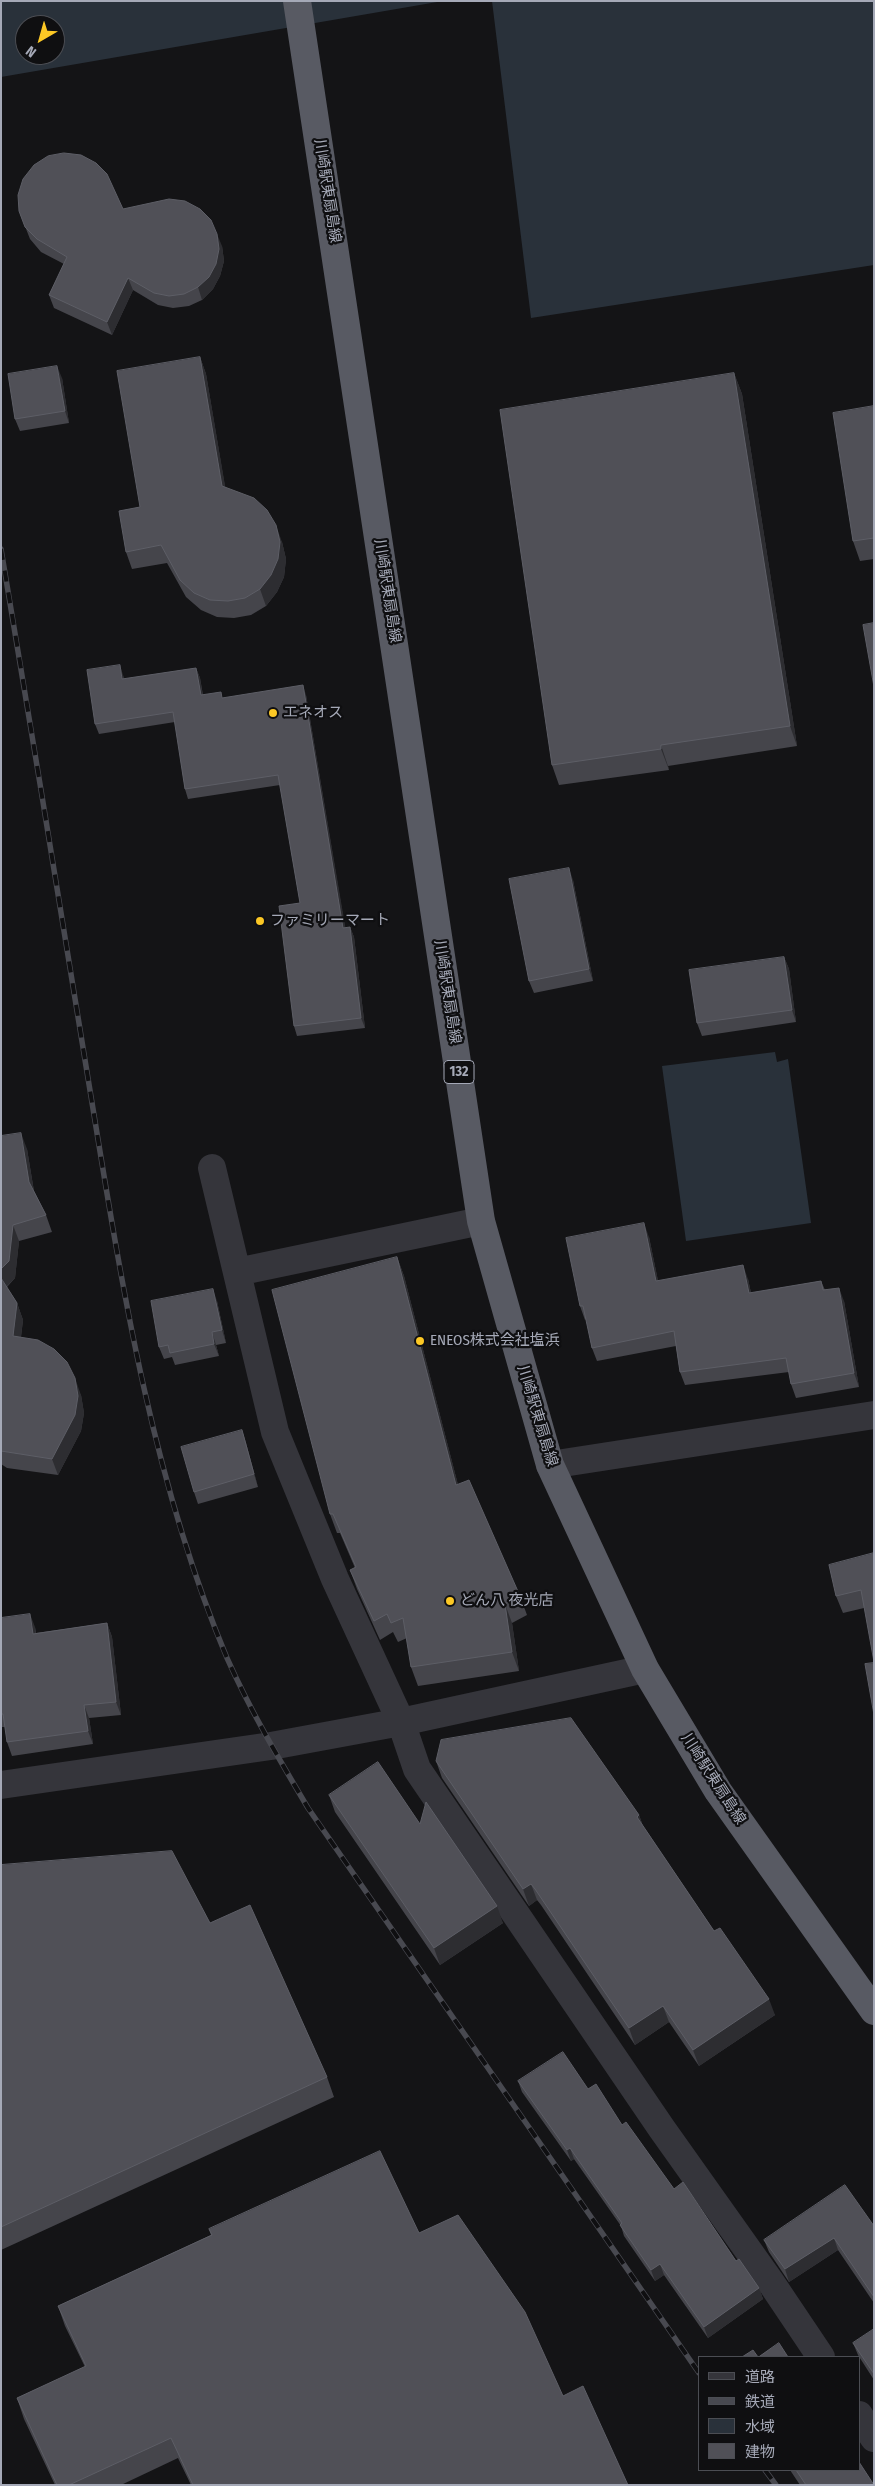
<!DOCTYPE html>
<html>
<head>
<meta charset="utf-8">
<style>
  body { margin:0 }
  #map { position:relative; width:875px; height:2486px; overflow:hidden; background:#141416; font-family:"Fira Sans Condensed","Noto Sans JP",sans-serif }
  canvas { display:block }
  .frame { position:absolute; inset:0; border:2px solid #a5a9b7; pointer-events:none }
  .legend { position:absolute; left:698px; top:2356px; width:162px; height:115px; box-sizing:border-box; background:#0f0f11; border:1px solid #4b4d53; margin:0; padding:6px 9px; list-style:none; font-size:15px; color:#a5a9b7 }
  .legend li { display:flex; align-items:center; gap:10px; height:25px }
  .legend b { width:25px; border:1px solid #4b4d53 }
  .north { position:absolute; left:15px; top:15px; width:50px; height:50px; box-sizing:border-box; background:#0f0f11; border:1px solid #4b4d53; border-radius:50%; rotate:218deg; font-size:14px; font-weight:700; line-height:20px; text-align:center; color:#a5a9b7 }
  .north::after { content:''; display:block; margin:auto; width:18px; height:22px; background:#fcc825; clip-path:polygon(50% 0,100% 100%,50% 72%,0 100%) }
</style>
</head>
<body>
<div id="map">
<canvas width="875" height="2486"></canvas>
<div class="frame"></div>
<ul class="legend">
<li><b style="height:6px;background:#35353b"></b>道路</li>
<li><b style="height:6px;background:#484950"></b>鉄道</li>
<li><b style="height:14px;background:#29313a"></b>水域</li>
<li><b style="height:14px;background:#505057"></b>建物</li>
</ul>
<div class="north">N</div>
</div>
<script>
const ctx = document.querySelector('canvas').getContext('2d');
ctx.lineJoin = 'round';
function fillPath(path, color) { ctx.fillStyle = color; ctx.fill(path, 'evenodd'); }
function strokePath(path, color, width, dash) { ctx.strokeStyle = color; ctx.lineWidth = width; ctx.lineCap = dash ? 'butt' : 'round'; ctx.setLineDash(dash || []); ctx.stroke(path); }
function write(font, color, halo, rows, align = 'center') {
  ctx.font = font + ' "Fira Sans Condensed","Noto Sans JP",sans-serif'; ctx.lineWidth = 4.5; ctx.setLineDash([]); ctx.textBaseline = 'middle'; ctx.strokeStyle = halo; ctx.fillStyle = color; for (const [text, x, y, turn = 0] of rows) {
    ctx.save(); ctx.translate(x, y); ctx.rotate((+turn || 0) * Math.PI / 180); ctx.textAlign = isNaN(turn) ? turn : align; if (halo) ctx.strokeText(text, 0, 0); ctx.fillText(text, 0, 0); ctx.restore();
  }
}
const water = new Path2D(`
  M1,1h442l-442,76zM25,25h30v30h-30z
  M492,1h382v264l-343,53z
  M775,1052l2,10 11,-3 23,164 -125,18 -24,-175z`);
const minor = new Path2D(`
  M212,1168l63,264 60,147 66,143 16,47 245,360 108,152 51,76
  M237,1272l244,-51
  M1,1785l270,-39 130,-24 244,-53
  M859,2415l15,23`);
const tertiary = new Path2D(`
  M550,1465l324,-50`);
const trunk = new Path2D(`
  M297,1l184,1220 69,244 95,204 73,122 156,220`);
const rail = new Path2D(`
  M1,549c29,172 57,345 85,517 33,200 62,404 141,592 23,52 52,101 81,150l391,565
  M765,2470l11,15`);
const wall = new Path2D(`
  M123,209l99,37 2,15 -4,15 -7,13 -11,11 -13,6 -16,2 -15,-3 -25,-15 -21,45 -58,-27 -5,-13 15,-31 -23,-12 -11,-13 -11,-28z
  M200,357l6,17 19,113 57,55 4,17 -2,18 -7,15 -11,14 -15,9 -17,3 -17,-1 -16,-7 -15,-13 -19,-34 -35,6 -6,-17 14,-45z
  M734,373l8,21 55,352 -129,20 1,4 -110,15 -7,-20z
  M62,378l7,45 -49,8 -5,-12z
  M874,406v153l-14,2 -7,-20z
  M196,668l4,10 3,17 20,3 83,-3 39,233 5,-1 4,10 11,91 -68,8 -3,-10 6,-123 -20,-118 -92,14 -3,-10 -10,-67 -76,12 -4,-10 28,-49 1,4z
  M573,880l20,101 -59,12 -5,-12z
  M784,957l5,12 7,53 -94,14 -5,-13z
  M1,1136l26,13 7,42 12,24 6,17 -33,9 -4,37 -8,9 10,16 6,17 -2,17 60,58 3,18 -3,18 -23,44 -51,-7 -6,-4z
  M649,1237l9,44 90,-2 3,14 70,-12 4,9 19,11 15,86 -63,11 -5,-14 -2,-12 -104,13 -5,-13 -4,-26 -79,15 -5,-13 -6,-29 -1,1 -5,-14z
  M397,1257l7,19 54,209 62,111 7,19 -15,8 7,48 -101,15 -7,-19 -4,-29 -9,4 -5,-10 -13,8 -23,-51 -7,-19 5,-2 -15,-35h-3l-7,-19z
  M217,1301l9,42 -10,2 3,11 -44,9 -3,-8 -8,2 -5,-12z
  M242,1430l4,13 12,44 -60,17 -4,-12z
  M874,1553l-10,55 -21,5 -7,-17z
  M1,1618l34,9 1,6 71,-10 5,14 9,78 -32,3 4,26 -81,12 -5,-14 -2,-15h-4z
  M436,1761l203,54 4,11 71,105 61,84 -76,51 -30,-44 -34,23 -94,-140 -4,-5 -8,6 -87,-128z
  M329,1795l91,29 83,99 -63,42 -105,-153z
  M1,1865l209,58 117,154 7,20 -333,153z
  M518,2081l70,8 34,36 52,64 85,99 4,11 -55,39 -44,-63 -9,6 -31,-45 -3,-10 -47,-67 -3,2 -49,-69z
  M874,2226v77l-36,-53 -49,32 -20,-30 -5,-12z
  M209,2229l210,4 144,163 65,89h-437l-13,-27 -57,27h-66l-31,-66 -7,-21 68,-31 -20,-41 -7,-20 153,-71z
  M874,2329v51l-16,-25 -5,-12z
  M790,2470h69l15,15h-74z`);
const shadedWall = new Path2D(`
  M217,234l5,12 2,15 -4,15 -7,13 -11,11 -4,-13z
  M128,278l5,12 -21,45 -5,-13z
  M200,357l6,17 22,129 -6,-17z
  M57,366l5,12 7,45 -4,-12z
  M734,373l8,21 55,352 -7,-20z
  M276,525l6,17 4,17 -2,18 -7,15 -11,14 -6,-17z
  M120,665l3,10 2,14 -3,-10z
  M196,668l4,10 4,27 -3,-10z
  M303,685l3,10 41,242 -4,-9z
  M661,745l7,21 1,4 -8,-21z
  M569,868l4,12 20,101 -4,-12z
  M350,927l4,10 11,91 -4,-10z
  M784,957l5,12 7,53 -4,-12z
  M21,1133l6,16 8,49 -6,-16z
  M644,1223l5,14 12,58 -5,-14z
  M13,1225l6,16 -4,37 -11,11 -3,-8v-12z
  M397,1257l7,19 59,228 -7,-19z
  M743,1265l5,14 6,28 -5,-14z
  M839,1288l5,13 15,86 -5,-14z
  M213,1289l4,12 9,42 -4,-13z
  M17,1303l6,17 -4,32 -6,-16z
  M212,1332l4,13 3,11 -5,-12z
  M75,1378l6,17 3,18 -3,18 -23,44 -6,-16z
  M242,1430l4,13 12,44 -4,-13z
  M505,1604l7,19 7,48 -7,-19z
  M30,1614l5,13 2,20 -4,-13z
  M107,1623l5,14 9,78 -5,-13z
  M84,1705l5,13 4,26 -5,-13z
  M639,1815l6,17 -8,-15z
  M531,1884l6,16 -8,6 -6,-17z
  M497,1906l6,17 -63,42 -6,-17z
  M769,1999l6,16 -76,51 -6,-16z
  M663,2006l6,16 -34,23 -6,-17z
  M570,2148l4,11 -3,2 -4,-11z
  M834,2238l4,12 -49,32 -4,-13z
  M660,2264l4,11 -9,6 -4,-11z
  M759,2288l4,11 -55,39 -4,-11z`);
const building = new Path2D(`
  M64,153l17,2 15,8 11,11 16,35 46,-10 16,2 15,8 11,11 6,14 2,15 -3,15 -7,13 -11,10 -14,7 -15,2 -15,-3 -26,-15 -21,44 -58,-27 18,-38 -30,-18 -12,-12 -6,-16 -1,-16 5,-16 11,-14 14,-9z
  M200,357l22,129 32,12 13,12 9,15 4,17 -2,17 -7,16 -11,14 -15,9 -17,3 -18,-1 -16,-7 -14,-13 -19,-35 -35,7 -7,-41 21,-4 -23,-136z
  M57,366l8,45 -50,8 -7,-45z
  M734,373l56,353 -129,19v4l-109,16 -52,-355z
  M874,406v132l-21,3 -20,-128z
  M874,623v64l-11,-62z
  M120,665l2,14 74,-11 5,27 20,-3 1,6 81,-13 40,243 7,-1 11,91 -67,8 -15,-120 21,-3 -22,-128 -93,14 -12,-77 -78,12 -8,-54z
  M569,868l20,101 -60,12 -20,-102z
  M784,957l8,53 -95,13 -8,-53z
  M21,1133l8,49 17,33 -33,10 -4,36 -8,8v-133z
  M644,1223l12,58 87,-16 6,28 72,-12 2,9 16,-2 15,85 -63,11 -5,-26 -106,14 -6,-41 -82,17 -9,-42h-3l-14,-68z
  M397,1257l59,228 13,-5 51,116 -15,8 7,48 -101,15 -8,-49 -12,5 -4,-9 -13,7 -24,-51 6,-3 -23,-53h-3l-58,-224z
  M1,1278l16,25 -4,33 25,4 16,9 13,13 8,16 3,18 -3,19 -23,44 -51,-8z
  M213,1289l9,41 -10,2 2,12 -44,9 -2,-8 -9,2 -8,-46z
  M242,1430l12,44 -60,18 -13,-45z
  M874,1553v109l-13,-72 -25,6 -7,-31z
  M30,1614l3,20 74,-11 9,79 -32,3 4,26 -81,11 -4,-28h-2v-96z
  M874,1663v52l-9,-51z
  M571,1718l68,97 -2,2 77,114 6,-3 49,71 -76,51 -30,-44 -34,22 -94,-139 -4,-5 -8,5 -87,-128 5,-21z
  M378,1762l42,62 6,-22 71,104 -63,42 -105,-153z
  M172,1851l38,72 40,-18 77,172 -326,150v-362z
  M563,2052l25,37 8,-5 26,41 4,-3 48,67 9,-7 53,79 3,-2 20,29 -55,39 -44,-63 -9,6 -31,-45 2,-2 -52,-75 -3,2 -49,-69z
  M380,2151l39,82 39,-18 67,97 38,84 20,-10 45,99h-435l-22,-47 -102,47h-12l-40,-87 69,-32 -28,-60 154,-71 -3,-6z
  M845,2185l29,41v71l-40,-59 -49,31 -21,-29z
  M874,2329v45l-21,-31z
  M779,2343l9,14h-46l11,-7 5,7z
  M859,2462l15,23h-68l-10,-15h63z`);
const markers = [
  [273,713,5,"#fcc825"],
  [260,921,5,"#fcc825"],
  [420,1341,5,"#fcc825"],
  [450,1601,5,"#fcc825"]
];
const shields = [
  [459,1072,30]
];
const shieldNames = [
  ["132",459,1072]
];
const streetNames = [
  ["川崎駅東扇島線",327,191,81],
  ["川崎駅東扇島線",387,591,81],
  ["川崎駅東扇島線",447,992,81],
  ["川崎駅東扇島線",537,1416,73],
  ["川崎駅東扇島線",713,1779,57]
];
const poiNames = [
  ["エネオス",283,713],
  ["ファミリーマート",270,921],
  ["ENEOS株式会社塩浜",430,1341],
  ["どん八 夜光店",460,1601]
];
fillPath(water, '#29313a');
strokePath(minor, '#35353b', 28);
strokePath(tertiary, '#35353b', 28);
strokePath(trunk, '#585a63', 28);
strokePath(rail, '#484950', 5.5);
strokePath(rail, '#0f0f11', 4, [11]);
fillPath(wall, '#45454b');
fillPath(shadedWall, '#2d2d31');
fillPath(building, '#505057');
strokePath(building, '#5d5e66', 1);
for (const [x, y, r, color] of markers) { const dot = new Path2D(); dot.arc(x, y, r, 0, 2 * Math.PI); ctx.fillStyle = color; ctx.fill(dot); strokePath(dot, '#0f0f11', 2); }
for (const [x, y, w] of shields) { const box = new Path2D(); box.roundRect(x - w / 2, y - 11.5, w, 23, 4); ctx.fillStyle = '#0f0f11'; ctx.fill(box); strokePath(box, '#a5a9b7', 1); }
write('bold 14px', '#a5a9b7', null, shieldNames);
write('15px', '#a5a9b7', '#0f0f11', streetNames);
write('15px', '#a5a9b7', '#0f0f11', poiNames, 'left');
</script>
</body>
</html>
